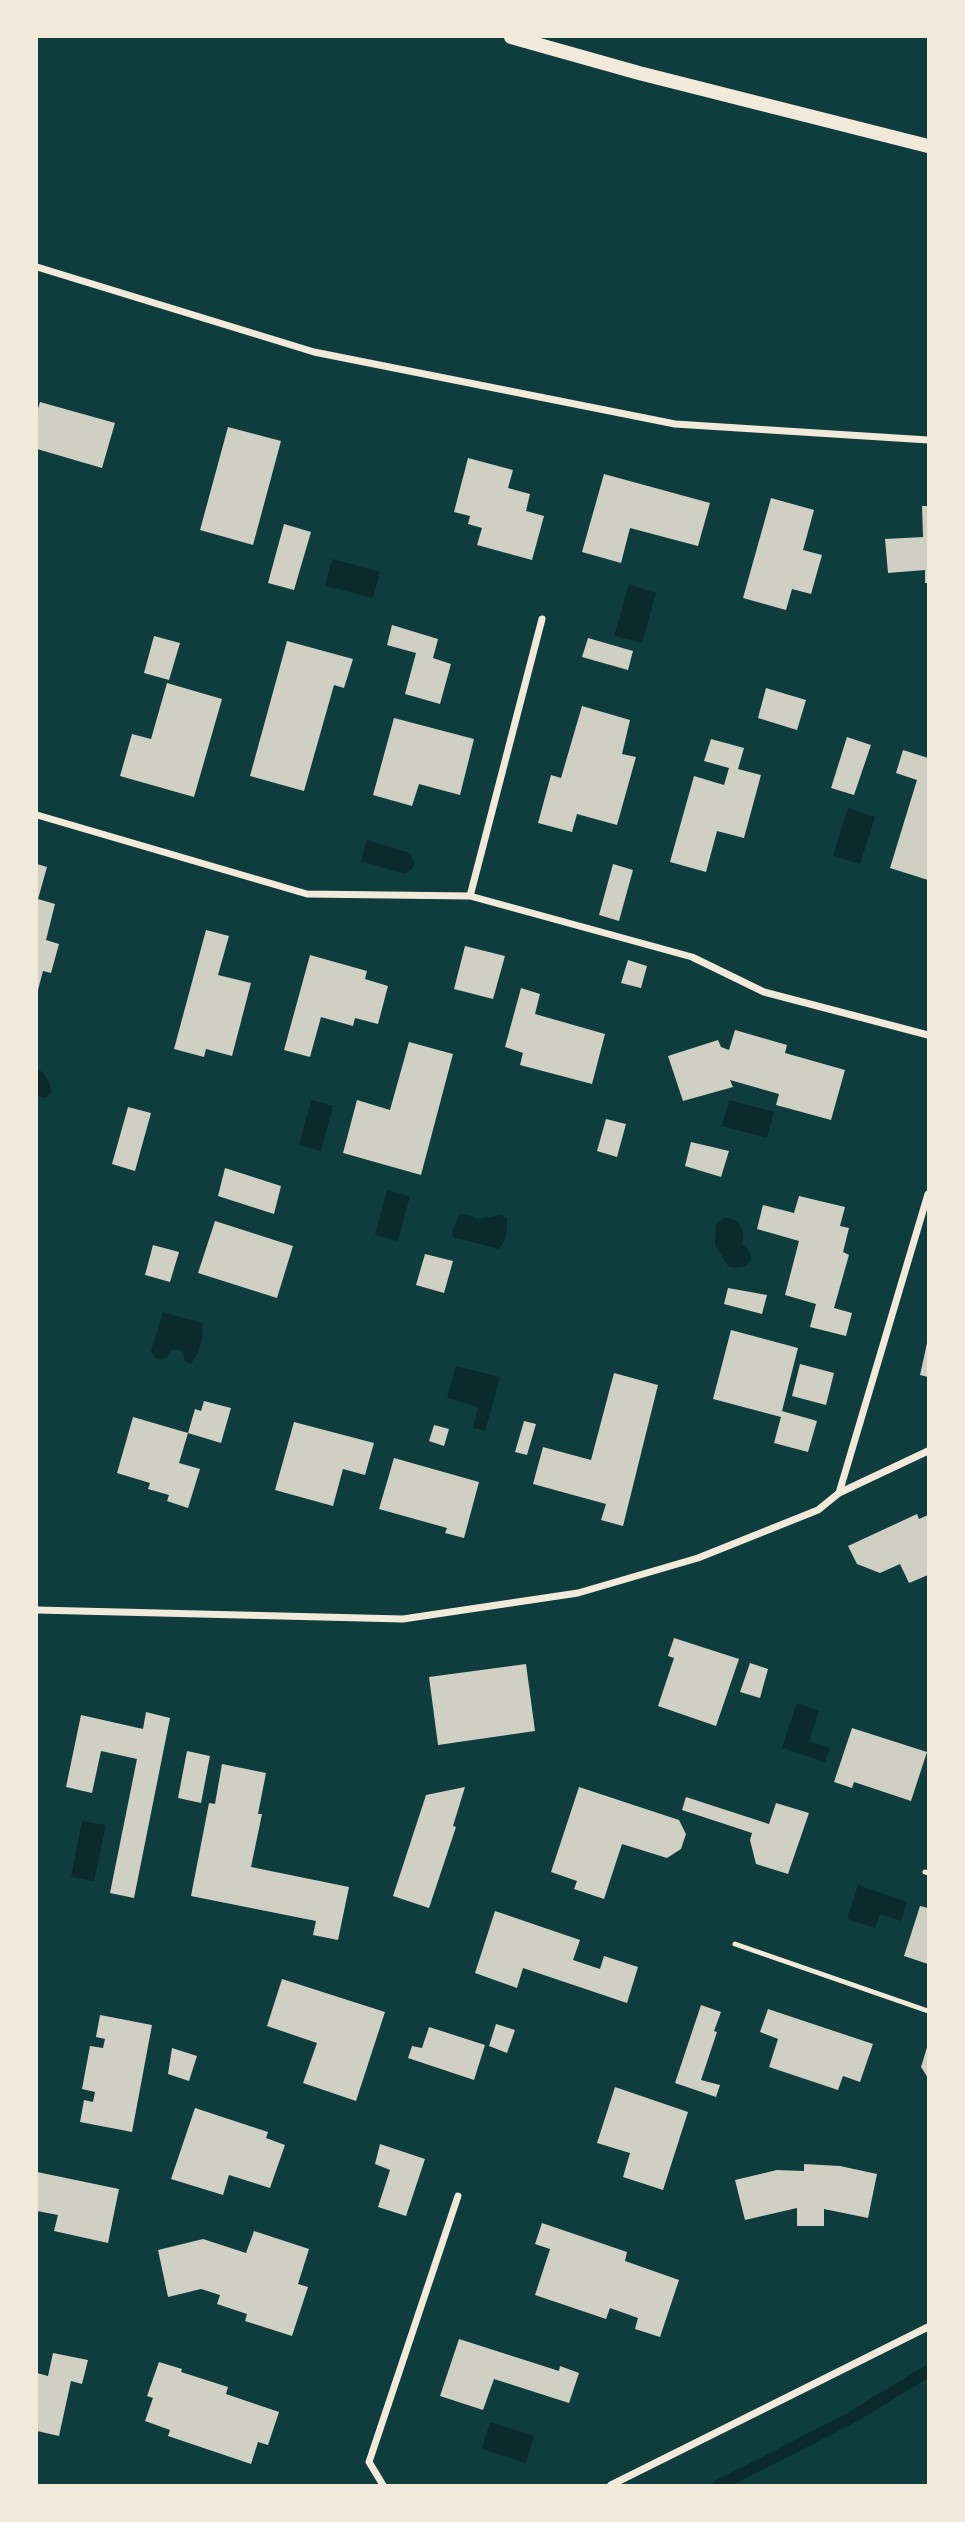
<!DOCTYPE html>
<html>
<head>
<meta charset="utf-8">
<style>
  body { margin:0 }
  #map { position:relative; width:965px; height:2522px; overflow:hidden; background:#0f3d3e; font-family:Merriweather,serif }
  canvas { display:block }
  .frame { position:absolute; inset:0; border:38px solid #f1e9da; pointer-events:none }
</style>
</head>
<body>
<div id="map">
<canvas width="965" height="2522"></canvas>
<div class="frame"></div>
</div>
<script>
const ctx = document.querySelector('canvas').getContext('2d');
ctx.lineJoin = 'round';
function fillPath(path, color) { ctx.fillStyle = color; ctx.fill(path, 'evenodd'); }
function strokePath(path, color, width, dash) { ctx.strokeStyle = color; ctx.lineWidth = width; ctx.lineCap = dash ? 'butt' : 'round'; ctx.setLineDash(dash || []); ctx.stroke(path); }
const water = new Path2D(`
  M332,559l48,13 -7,26 -48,-12z
  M629,584l27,9 -14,50 -28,-7z
  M848,808l27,9 -15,47 -27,-8z
  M367,840l43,13 5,9 -2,6 -8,6 -44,-13z
  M37,1068c9,7 14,13 14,25l-5,5 -9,-2z
  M311,1100l22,6 -12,45 -22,-6z
  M729,1100l45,12 -7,26 -45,-12z
  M387,1190l23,6 -12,45 -23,-6z
  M460,1214l9,1 8,4 24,-4 6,3c0,13 0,21 -8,31l-46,-12 -1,-5z
  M723,1218c18,0 22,10 19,26 3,3 7,6 8,10 5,14 -14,15 -22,12l-13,-21 1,-21z
  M163,1312l39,11c2,17 -2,26 -11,41l-6,-3 -2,-9 -5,-3 -7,1 -4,7 -6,3 -6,-2 -4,-7z
  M456,1366l44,11 -15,54 -12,-3 5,-21 -31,-9z
  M797,1703l22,8 -10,30 21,7 -5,14 -43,-14z
  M82,1821l24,4 -12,56 -23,-4z
  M858,1885l49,17 -6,19 -21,-7 -5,14 -28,-9z
  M490,2422l44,14 -8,27 -44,-14z`);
const stream = new Path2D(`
  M720,2485l129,-66 79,-48`);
const building = new Path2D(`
  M40,402l75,21 -13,45 -65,-19v-37z
  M228,427l53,14 -28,104 -53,-15z
  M468,458l45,12 -5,18 22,6 -4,17 18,5 -12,44 -55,-15 5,-17 -14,-4 2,-8 -16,-4z
  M604,474l106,29 -12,43 -68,-18 -9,35 -39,-11z
  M771,498l43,12 -11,40 19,5 -11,39 -19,-5 -6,21 -43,-12z
  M922,506h6v77h-3v-13l-37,3 -3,-34 38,-2z
  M284,524l27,8 -17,58 -26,-7z
  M392,625l46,14 -5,19 18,6 -11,40 -35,-10 11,-41 -29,-8z
  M154,636l26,7 -11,37 -25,-7z
  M588,638l45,13 -5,19 -46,-13z
  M287,641l66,18 -9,29 -10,-3 -30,106 -54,-15z
  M167,683l55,16 -28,98 -74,-21 12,-42 19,5z
  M766,688l40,12 -9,30 -39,-12z
  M582,706l48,14 -8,34 14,3 -19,68 -40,-11 -5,18 -34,-9 13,-48 10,3z
  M394,718l80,21 -14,56 -41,-11 -7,22 -39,-11z
  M847,737l24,8 -17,50 -23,-7z
  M711,739l33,9 -6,21 23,6 -17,63 -27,-7 -11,41 -36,-10 24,-86 30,9 5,-17 -25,-7z
  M903,750l25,8v122l-38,-12 27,-88 -21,-7z
  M37,864l10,3 -9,32 17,5 -9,36 13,4 -8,29 -8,-2 -5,19z
  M613,864l20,6 -14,51 -20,-6z
  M206,930l23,6 -11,39 33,8 -19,73 -26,-7 -2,8 -30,-8z
  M465,946l40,10 -12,43 -39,-10z
  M310,955l57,16 -2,8 23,7 -10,38 -23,-6 -2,8 -32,-9 -11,40 -26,-7z
  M628,960l19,6 -6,22 -20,-5z
  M521,988l19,6 -5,20 70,20 -13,50 -72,-19 3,-12 -18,-6z
  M735,1030l52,15 -2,8 60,17 -14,50 -55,-15 3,-11 -49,-14 3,7 -50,14 -15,-45 50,-16 3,7 8,3z
  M409,1042l44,12 -32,121 -78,-22 14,-53 33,10z
  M128,1107l23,6 -16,58 -23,-7z
  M606,1119l20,5 -9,33 -20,-6z
  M691,1142l38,9 -8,26 -36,-11z
  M225,1168l56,18 -7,28 -56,-18z
  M799,1196l46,11 -5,19 9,2 -6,24 6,3 -15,53 18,5 -6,23 -36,-9 6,-23 -31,-9 14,-54 -42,-12 6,-24 31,8z
  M215,1221l78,25 -16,52 -79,-25z
  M153,1245l26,7 -9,30 -25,-7z
  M425,1254l28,7 -9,32 -28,-8z
  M728,1288l39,7 -5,19 -38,-10z
  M731,1330l67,18 -16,63 35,10 -9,31 -34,-9 7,-26 -68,-18z
  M927,1343h1v34l-8,-2z
  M800,1364l34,9 -8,32 -34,-9z
  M614,1373l44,12 -35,141 -22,-6 5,-16 -73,-20 10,-37 48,13z
  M204,1401l27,7 -10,35 -33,-10 -9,30 21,6 -12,39 -21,-7 2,-6 -21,-6 2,-6 -33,-10 16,-56 55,16 7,-24 6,2z
  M524,1421l12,3 -9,31 -12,-3z
  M294,1422l80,21 -9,32 -22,-6 -10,37 -58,-16z
  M434,1425l15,4 -5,17 -15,-5z
  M394,1458l85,24 -15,56 -19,-5 2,-5 -68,-19z
  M917,1514l2,5 9,-4v60l-19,8 -9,-19 -20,9 -23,-9 -9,-18z
  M674,1638l65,21 -23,67 -58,-20 16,-48 -6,-2z
  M750,1663l18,6 -8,29 -20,-6z
  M526,1664l9,67 -97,14 -9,-68z
  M146,1712l24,6 -36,180 -24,-5 27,-134 -36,-8 -9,42 -26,-6 15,-72 62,14z
  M852,1728l75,24 -16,49 -57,-19 -2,6 -18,-6z
  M187,1751l23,5 -9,47 -23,-5z
  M222,1764l44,9 -8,41h4l-11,53 98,20 -11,53 -25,-5 3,-14 -125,-25 18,-93 6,1z
  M465,1787l-12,39 3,1 -27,81 -36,-12 33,-101z
  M579,1787l100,33 7,14 -5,15 -14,9 -45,-14 -18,55 -30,-10 3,-8 -26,-9z
  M686,1797l83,27 7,-21 33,10 -21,61 -32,-10 -6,-24 2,-7 -70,-23z
  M920,1906l8,2v56l-24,-8z
  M495,1911l85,29 -7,20 27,9 4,-13 34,11 -11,36 -104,-35 -6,20 -42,-15z
  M282,1979l103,33 -29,89 -53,-18 14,-40 -50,-17z
  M701,2005l20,7 -7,19 3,1 -16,48 19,5 -4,12 -41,-14z
  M768,2009l105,35 -13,38 -17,-6 -5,14 -69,-23 9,-28 -18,-7z
  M100,2015l52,10 -20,107 -52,-10 4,-22 9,2 2,-10 -13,-3 8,-43 13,2 2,-9 -9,-2z
  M496,2024l19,6 -8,23 -18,-7z
  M429,2027l56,18 -11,35 -66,-22 4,-12 10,2z
  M928,2044v34l-7,-11z
  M172,2048l25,8 -8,25 -21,-7z
  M615,2087l73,25 -25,78 -40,-13 7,-24 -33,-10z
  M195,2108l73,24 -2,6 19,7 -15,43 -41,-13 -6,20 -52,-16z
  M380,2144l45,15 -19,57 -28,-9 12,-37 -15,-6z
  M804,2164l36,2 37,8 -9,44 -44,-9v17h-27v-18l-52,12 -10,-40 42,-10 27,1z
  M37,2172l82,17 -11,54 -54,-12 4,-16 -21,-4z
  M542,2223l85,29 -2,9 54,19 -19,57 -25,-8 3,-11 -28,-10 -4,11 -71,-24 15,-46 -15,-5z
  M254,2231l55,18 -11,35 10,3 -16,49 -47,-15 2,-7 -30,-10 3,-9 -19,-6 -33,8 -10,-47 45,-11 43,14z
  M459,2339l100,32 1,-5 19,7 -10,30 -75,-24 -11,31 -43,-14z
  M53,2353l35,7 -6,24 -11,-3 -12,55 -22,-5v-58l11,3z
  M159,2362l23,7 -1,3 47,15 -2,7 53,18 -11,33 -10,-3 -7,22 -83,-28 2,-6 -25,-9 8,-23 -6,-2z`);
const service = new Path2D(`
  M925,1872l3,1
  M735,1944l193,67`);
const minor = new Path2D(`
  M37,267l277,85 361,72 253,16
  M37,815l270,79 163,2 222,61 72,35 164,43
  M470,896l72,-277
  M839,1493l89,-299
  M37,1610l366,9 175,-26 120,-35 120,-48 21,-17 89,-42
  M383,2485l-14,-23 89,-266
  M611,2485l317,-158`);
const secondary = new Path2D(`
  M511,37l128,36 289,73`);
fillPath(water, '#0a2a2b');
strokePath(stream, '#0a2a2b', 12);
fillPath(building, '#cfcfc3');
strokePath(service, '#f1e9da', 5);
strokePath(minor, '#f1e9da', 7);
strokePath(secondary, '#f1e9da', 14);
</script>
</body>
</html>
